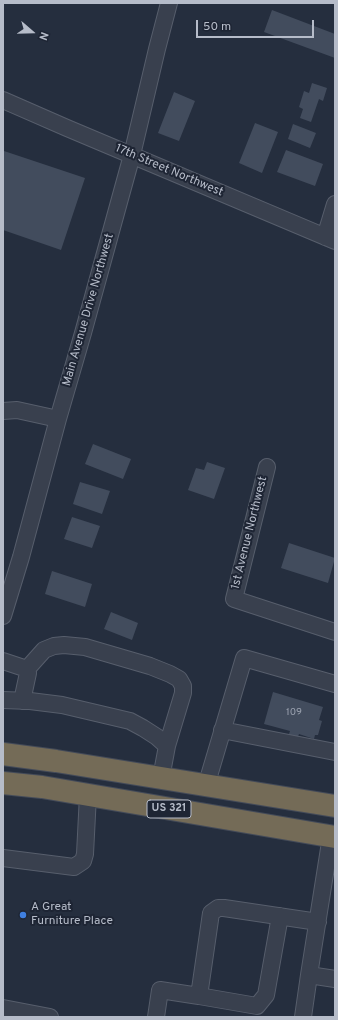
<!DOCTYPE html>
<html>
<head>
<meta charset="utf-8">
<style>
  body { margin:0 }
  #map { position:relative; width:338px; height:1020px; overflow:hidden; background:#252e3e; font-family:Overpass,sans-serif }
  canvas { display:block }
  .frame { position:absolute; inset:0; border:4px solid #b6bcc9; pointer-events:none }
  .north { position:absolute; left:12px; top:12px; width:40px; height:40px; -webkit-text-stroke:3px #1e2534; paint-order:stroke; rotate:110deg; font-size:11px; font-weight:700; line-height:16px; text-align:center; color:#b6bcc9 }
  .north::after { content:''; display:block; margin:auto; width:14px; height:18px; background:#b6bcc9; clip-path:polygon(50% 0,100% 100%,50% 72%,0 100%) }
  .scale { position:absolute; left:196px; top:20px; width:118px; height:18px; box-sizing:border-box; border:2px solid #b6bcc9; border-top:0; padding-left:5px; font-size:12px; line-height:14px; white-space:nowrap; color:#b6bcc9; -webkit-text-stroke:3px #1e2534; paint-order:stroke }
</style>
</head>
<body>
<div id="map">
<canvas width="338" height="1020"></canvas>
<div class="frame"></div>
<div class="north">N</div>
<div class="scale">50 m</div>
</div>
<script>
const ctx = document.querySelector('canvas').getContext('2d');
ctx.lineJoin = 'round';
function fillPath(path, color) { ctx.fillStyle = color; ctx.fill(path, 'evenodd'); }
function strokePath(path, color, width, dash) { ctx.strokeStyle = color; ctx.lineWidth = width; ctx.lineCap = dash ? 'butt' : 'round'; ctx.setLineDash(dash || []); ctx.stroke(path); }
function write(font, color, halo, rows, align = 'center') {
  ctx.font = font + ' Overpass,sans-serif'; ctx.lineWidth = 4; ctx.setLineDash([]); ctx.textBaseline = 'middle'; ctx.strokeStyle = halo; ctx.fillStyle = color; for (const [text, x, y, turn = 0] of rows) {
    ctx.save(); ctx.translate(x, y); ctx.rotate((+turn || 0) * Math.PI / 180); ctx.textAlign = isNaN(turn) ? turn : align; if (halo) ctx.strokeText(text, 0, 0); ctx.fillText(text, 0, 0); ctx.restore();
  }
}
const building = new Path2D(`
  M272,10l63,24v24l-71,-26z
  M312,83l15,5 -4,13 -4,-2 -8,23 -11,-4 3,-9 -4,-2 5,-16 5,2z
  M174,92l21,9 -16,40 -21,-8z
  M255,123l23,9 -16,41 -23,-10z
  M293,124l23,9 -6,15 -22,-9z
  M286,150l37,14 -8,22 -38,-14z
  M4,151l81,27 -24,72 -58,-20v-75z
  M93,444l38,15 -8,20 -38,-15z
  M207,462l18,6 -11,31 -26,-9 8,-22 8,2z
  M80,482l30,9 -8,23 -29,-10z
  M72,517l28,9 -8,22 -28,-9z
  M289,543l46,15 -7,25 -47,-15z
  M52,571l40,13 -7,23 -40,-13z
  M111,612l27,11 -6,17 -28,-11z
  M273,692l50,15 -4,13 3,1 -4,14h-3l-1,4 -15,-5 -2,5 -9,-2 2,-6 -26,-7z`);
const minor = new Path2D(`
  M3,100l64,28 268,113
  M325,237l10,-33
  M3,411l14,-1 41,9
  M267,467l-33,132 101,33
  M3,616l18,-59 37,-138 25,-86 49,-178 25,-106 12,-46
  M3,661l24,8 1,4 -6,28
  M27,669l17,-19 10,-4 10,-1 21,2 65,19 20,8 9,5 4,7v7l-16,53
  M3,700l27,1 32,4 68,16 13,7 14,9 10,9 -6,32
  M222,730l113,22
  M206,786l38,-128 91,26
  M3,858l71,9 9,-6 2,-7 3,-59
  M280,916l-14,79 -9,11 -58,-10 12,-83 7,-5h6l94,14
  M309,975l26,4
  M3,1008l47,9
  M156,1017l4,-27 39,6
  M303,1017l6,-42 22,-139`);
const highway = new Path2D(`
  M3,754l53,7 279,45
  M3,783l39,4 293,50`);
const markers = [
  [23,915,4,"#3f7fe0"]
];
const numberNames = [
  ["109",294,713]
];
const shields = [
  [169,809,44]
];
const shieldNames = [
  ["US 321",169,809]
];
const streetNames = [
  ["17th Street Northwest",169,171,23],
  ["Main Avenue Drive Northwest",89,310,-74],
  ["1st Avenue Northwest",250,533,-76]
];
const poiNames = [
  ["A Great",31,908],
  ["Furniture Place",31,922]
];
fillPath(building, '#424c5d');
strokePath(minor, '#575e6c', 18);
strokePath(highway, '#444b59', 24);
strokePath(minor, '#39404e', 16);
strokePath(highway, '#746b57', 22);
for (const [x, y, r, color] of markers) { const dot = new Path2D(); dot.arc(x, y, r, 0, 2 * Math.PI); ctx.fillStyle = color; ctx.fill(dot); strokePath(dot, '#1e2534', 1.5); }
write('10px', '#99a0ae', null, numberNames);
for (const [x, y, w] of shields) { const box = new Path2D(); box.roundRect(x - w / 2, y - 9, w, 18, 3); ctx.fillStyle = '#1e2534'; ctx.fill(box); strokePath(box, '#b6bcc9', 1); }
write('bold 11px', '#b6bcc9', null, shieldNames);
write('12px', '#b6bcc9', '#1e2534', streetNames);
write('12px', '#b6bcc9', '#1e2534', poiNames, 'left');
</script>
</body>
</html>
